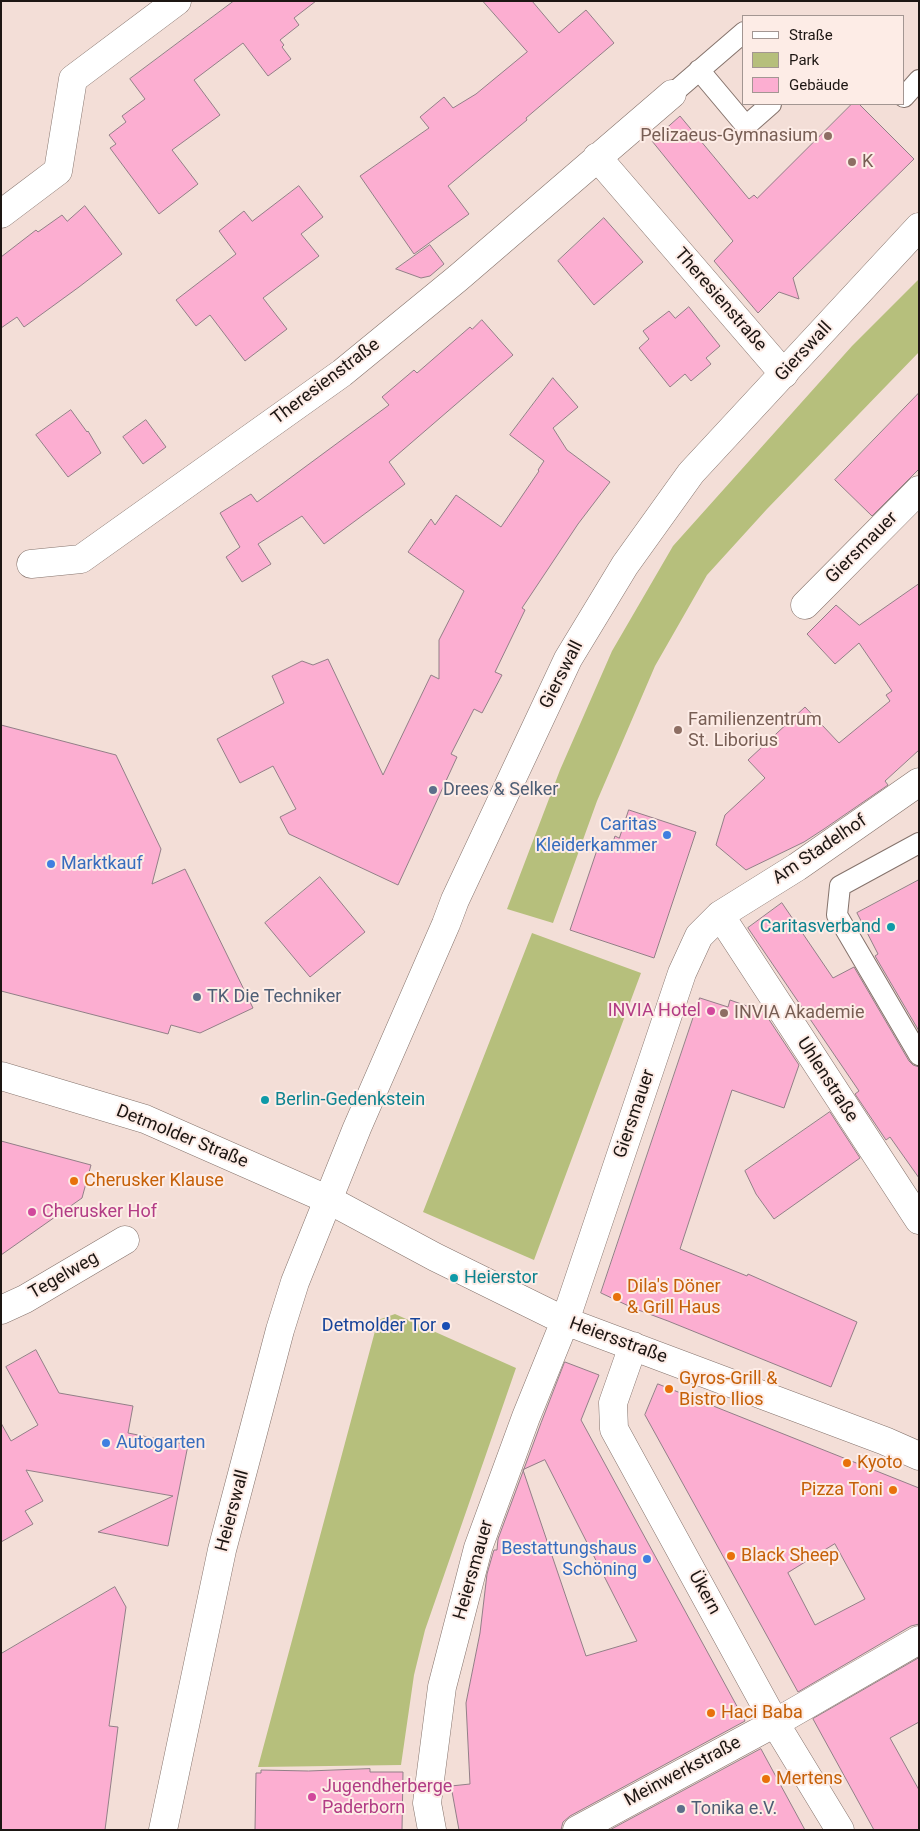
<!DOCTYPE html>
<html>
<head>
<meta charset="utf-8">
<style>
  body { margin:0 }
  #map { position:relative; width:920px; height:1831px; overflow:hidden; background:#f3ded7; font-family:Roboto,sans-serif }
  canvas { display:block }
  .frame { position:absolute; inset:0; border:2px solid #1d1613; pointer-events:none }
  .legend { position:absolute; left:742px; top:15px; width:162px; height:90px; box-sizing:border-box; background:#fdece6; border:1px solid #a39692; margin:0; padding:6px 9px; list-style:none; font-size:15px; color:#1d1613 }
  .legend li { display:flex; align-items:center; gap:10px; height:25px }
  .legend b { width:25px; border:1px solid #a39692 }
</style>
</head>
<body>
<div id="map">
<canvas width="920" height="1831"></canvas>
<div class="frame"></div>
<ul class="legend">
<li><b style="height:6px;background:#fff"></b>Straße</li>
<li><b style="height:14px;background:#b6bf7c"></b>Park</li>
<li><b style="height:14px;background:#fcaed1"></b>Gebäude</li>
</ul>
</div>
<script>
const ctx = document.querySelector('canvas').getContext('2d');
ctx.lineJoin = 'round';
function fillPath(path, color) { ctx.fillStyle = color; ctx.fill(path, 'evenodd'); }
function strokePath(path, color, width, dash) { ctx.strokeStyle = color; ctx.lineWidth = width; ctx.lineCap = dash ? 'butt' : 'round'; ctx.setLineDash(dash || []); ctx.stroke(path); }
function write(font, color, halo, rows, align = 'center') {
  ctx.font = font + ' Roboto,sans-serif'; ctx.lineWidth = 4; ctx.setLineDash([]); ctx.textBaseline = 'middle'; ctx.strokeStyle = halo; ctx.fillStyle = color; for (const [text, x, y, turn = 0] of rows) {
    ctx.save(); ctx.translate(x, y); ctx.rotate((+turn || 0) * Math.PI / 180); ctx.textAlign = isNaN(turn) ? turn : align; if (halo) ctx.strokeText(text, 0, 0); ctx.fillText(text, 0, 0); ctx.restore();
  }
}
const green = new Path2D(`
  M919,279v73l-152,157 -60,66 -52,91 -58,135 -44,122 -46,-14 53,-139 52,-119 61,-105 179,-200z
  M532,933l109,40 -107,287 -111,-48z
  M395,1314l121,54 -91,262 -11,45 -13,90 -143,2 120,-447z`);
const building = new Path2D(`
  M234,1h82l-22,17 5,7 -19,15 4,5 -2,2 9,12 -23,17 -25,-33 -49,37 26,35 -48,35 26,34 -39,30 -49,-66 6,-4 -7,-9 17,-13 -4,-6 23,-17 -15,-20z
  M483,1h49l27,32 27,-23 28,33 -88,75 1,2 -79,66 21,28 -55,40 -54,-78 69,-48 -9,-11 24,-20 9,11 23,-14 51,-42z
  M852,104h7l55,55 -121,119 6,21 -20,-7 -21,21 -44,-52 19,-20 -81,-100 28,-25 69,83 5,-4 3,3z
  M299,186l24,31 -22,17 18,22 -56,42 24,31 -42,32 -35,-46 -14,11 -20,-26 60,-46 -17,-23 25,-20 8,10z
  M85,206l37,48 -43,33 -55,40 -7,-10 -16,11v-71l35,-27 2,2 24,-17 5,6z
  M604,218l39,44 -49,43 -36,-44z
  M430,245l14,19 -14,12 -9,2 -25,-9z
  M689,307l31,39 -14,12 5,6 -20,17 -6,-7 -15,13 -31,-39 10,-9 -6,-8 26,-20 6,7z
  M482,320l31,35 -124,107 16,22 -81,60 -22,-28 -44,28 13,20 -29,18 -16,-25 14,-10 -20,-34 31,-19 6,8 25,-18 107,-79 -7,-8 32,-27 3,3 53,-46 2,2z
  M553,378l25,29 -25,21 14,22 43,32 -32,42 -56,84 3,2 -30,62 7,3 -20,38 -8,-4 -23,45 6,3 -59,128 -109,-51 -9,-17 16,-8 -23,-43 -33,17 -23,-44 67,-36 -12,-27 30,-15 11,4 15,-6 55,116 48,-100 8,4v-39l25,-49 -56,-39 23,-33 4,6 21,-30 45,32 38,-56 -1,-1 6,-9 -34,-26z
  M919,393v76l-47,47 -37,-36z
  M71,410l16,22 1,-1 13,22 -33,24 -32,-42z
  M146,420l20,27 -23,17 -20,-27z
  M919,584v166l-34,31 3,4 -64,44 -20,13 -58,28 -30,-25 9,-30 40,-37 -17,-18 57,-53 34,36 51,-42 -4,-6 6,-4 -33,-48 -24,21 -28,-30 29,-29 23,20z
  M1,725l115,30 45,94 -9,35 33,-15 68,139 -53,25 -29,-8 -3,9 -167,-43z
  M629,810l67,22 -42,126 -84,-28 28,-83 12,4 5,-15 4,2z
  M320,877l45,55 -55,45 -45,-54z
  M919,880v151l-44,-75 3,-2 -21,-41z
  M782,903l51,75 21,-11 55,94 4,4 6,2v111l-29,-41 -4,3 -31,-46 4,-3 -111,-163z
  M700,998l28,9 2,-7 34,12 35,53 -15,43 -52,-18 -52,159 67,27 1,-2 109,48 -26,65 -163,-66 -35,-13 -32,-15z
  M830,1112l30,46 -86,61 -18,-25 -11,-23z
  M1,1141l90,24 -9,33 -81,57z
  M36,1350l23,43 74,13 -5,27 60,12 -20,101 -70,-14 75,-36 -147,-26 17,31 -18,10 8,13 -32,18v-119l10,18 27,-16 -32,-58z
  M565,1362l34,13 -18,45 164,301 -175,95 -7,6 -2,8h-102l-8,-44 19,-2 -4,-81 14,-70 7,-59 6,-21 1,-3h3l1,-11 43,-116zM545,1460l92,181 -51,15 -63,-186z
  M658,1384l261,104v136l-8,2 -113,66 -153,-277zM835,1544l30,55 -50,26 -27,-52z
  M115,1587l11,20 -17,119 9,1 -13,103h-104v-176z
  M919,1658v64l-29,16 29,52v40h-45l-61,-111z
  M761,1749l44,81h-195z
  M370,1769v3h33l-1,58h-147l1,-57h5v-3l47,1z`);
const service = new Path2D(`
  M699,70l47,56 25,-22
  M672,94l72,-62
  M904,97l15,-17
  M919,843l-79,43 -3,29 82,140`);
const minor = new Path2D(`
  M597,157l187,217
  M1,214l57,-43 15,-92 104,-78
  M31,564l50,-5 261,-186 116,-95 214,-184
  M805,605l114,-115
  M720,915l199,305
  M329,1200l106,57 130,64 320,120 34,15
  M1,1310l24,-11 100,-59
  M633,1346l-20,57 1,26 161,294 65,107
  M432,1830l-5,-27 15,-116 36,-139 48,-131 39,-96 117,-348 17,-37 21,-21 77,-48 122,-85
  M577,1830l198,-107 144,-83`);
const secondary = new Path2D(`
  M1,1076l144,43 184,81
  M163,1830l59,-280 58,-220 15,-48 62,-154 89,-204 9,-24 113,-241 57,-94 66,-92 228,-246`);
const markers = [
  [828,136,5,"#8d6e63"],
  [852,162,5,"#8d6e63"],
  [678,730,5,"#8d6e63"],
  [433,790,5,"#5c6f8a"],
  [667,835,5,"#3f7fe0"],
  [51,864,5,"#3f7fe0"],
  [891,927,5,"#0f9aa8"],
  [197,997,5,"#5c6f8a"],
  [711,1011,5,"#d1479c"],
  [724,1013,5,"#8d6e63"],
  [265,1100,5,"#0f9aa8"],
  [74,1181,5,"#e8710a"],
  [32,1212,5,"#d1479c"],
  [454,1278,5,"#0f9aa8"],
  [617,1297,5,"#e8710a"],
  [446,1326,5,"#1a4fb4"],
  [669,1389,5,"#e8710a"],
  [106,1443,5,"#3f7fe0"],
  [847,1463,5,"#e8710a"],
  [893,1490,5,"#e8710a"],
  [731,1556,5,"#e8710a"],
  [647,1559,5,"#3f7fe0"],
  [711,1713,5,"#e8710a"],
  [766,1779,5,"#e8710a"],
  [312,1797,5,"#d1479c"],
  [681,1809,5,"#5c6f8a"]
];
const educationNames = [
  ["Pelizaeus-Gymnasium",818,136,"right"],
  ["K",862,162],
  ["Familienzentrum",688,720],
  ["St. Liborius",688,741],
  ["INVIA Akademie",734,1013]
];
const streetNames = [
  ["Theresienstraße",720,300,49],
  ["Gierswall",804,352,-47],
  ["Theresienstraße",326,382,-37],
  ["Giersmauer",862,548,-45],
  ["Gierswall",562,675,-63],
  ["Am Stadelhof",820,850,-34],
  ["Uhlenstraße",827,1080,57],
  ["Giersmauer",635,1114,-71],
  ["Detmolder Straße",182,1137,22],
  ["Tegelweg",64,1276,-30],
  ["Heiersstraße",618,1341,20],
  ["Heierswall",233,1511,-75],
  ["Heiersmauer",474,1570,-74],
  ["Ükern",704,1593,61],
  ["Meinwerkstraße",683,1772,-28]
];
const serviceNames = [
  ["Drees & Selker",443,790],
  ["TK Die Techniker",207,997],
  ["Tonika e.V.",691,1809]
];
const shopNames = [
  ["Caritas",657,825],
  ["Kleiderkammer",657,846],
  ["Marktkauf",61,864,"left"],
  ["Autogarten",116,1443,"left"],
  ["Bestattungshaus",637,1549],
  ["Schöning",637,1570]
];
const cultureNames = [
  ["Caritasverband",881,927,"right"],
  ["Berlin-Gedenkstein",275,1100],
  ["Heierstor",464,1278]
];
const hotelNames = [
  ["INVIA Hotel",701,1011,"right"],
  ["Cherusker Hof",42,1212],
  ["Jugendherberge",322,1787],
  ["Paderborn",322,1808]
];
const foodNames = [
  ["Cherusker Klause",84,1181],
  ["Dila's Döner",627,1287],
  ["& Grill Haus",627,1308],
  ["Gyros-Grill &",679,1379],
  ["Bistro Ilios",679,1400],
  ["Kyoto",857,1463],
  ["Pizza Toni",883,1490,"right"],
  ["Black Sheep",741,1556],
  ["Haci Baba",721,1713],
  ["Mertens",776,1779]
];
const transitNames = [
  ["Detmolder Tor",436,1326]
];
fillPath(green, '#b6bf7c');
fillPath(building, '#fcaed1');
strokePath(building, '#927f87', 1);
strokePath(service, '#85736c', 22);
strokePath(minor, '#85736c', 29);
strokePath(secondary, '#85736c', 29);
strokePath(service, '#fff', 20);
strokePath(minor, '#fff', 28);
strokePath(secondary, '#fff', 28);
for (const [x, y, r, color] of markers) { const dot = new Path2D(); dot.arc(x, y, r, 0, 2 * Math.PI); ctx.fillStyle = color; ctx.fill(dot); strokePath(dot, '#fdece6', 2); }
write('18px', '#785e54', '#fdece6', educationNames, 'left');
write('18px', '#1d1613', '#fdece6', streetNames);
write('18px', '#4e5e75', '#fdece6', serviceNames, 'left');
write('18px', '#366cbe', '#fdece6', shopNames, 'right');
write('18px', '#0d838f', '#fdece6', cultureNames, 'left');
write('18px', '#b23c85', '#fdece6', hotelNames, 'left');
write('18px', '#c56008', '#fdece6', foodNames, 'left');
write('18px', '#164399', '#fdece6', transitNames, 'right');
</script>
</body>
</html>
